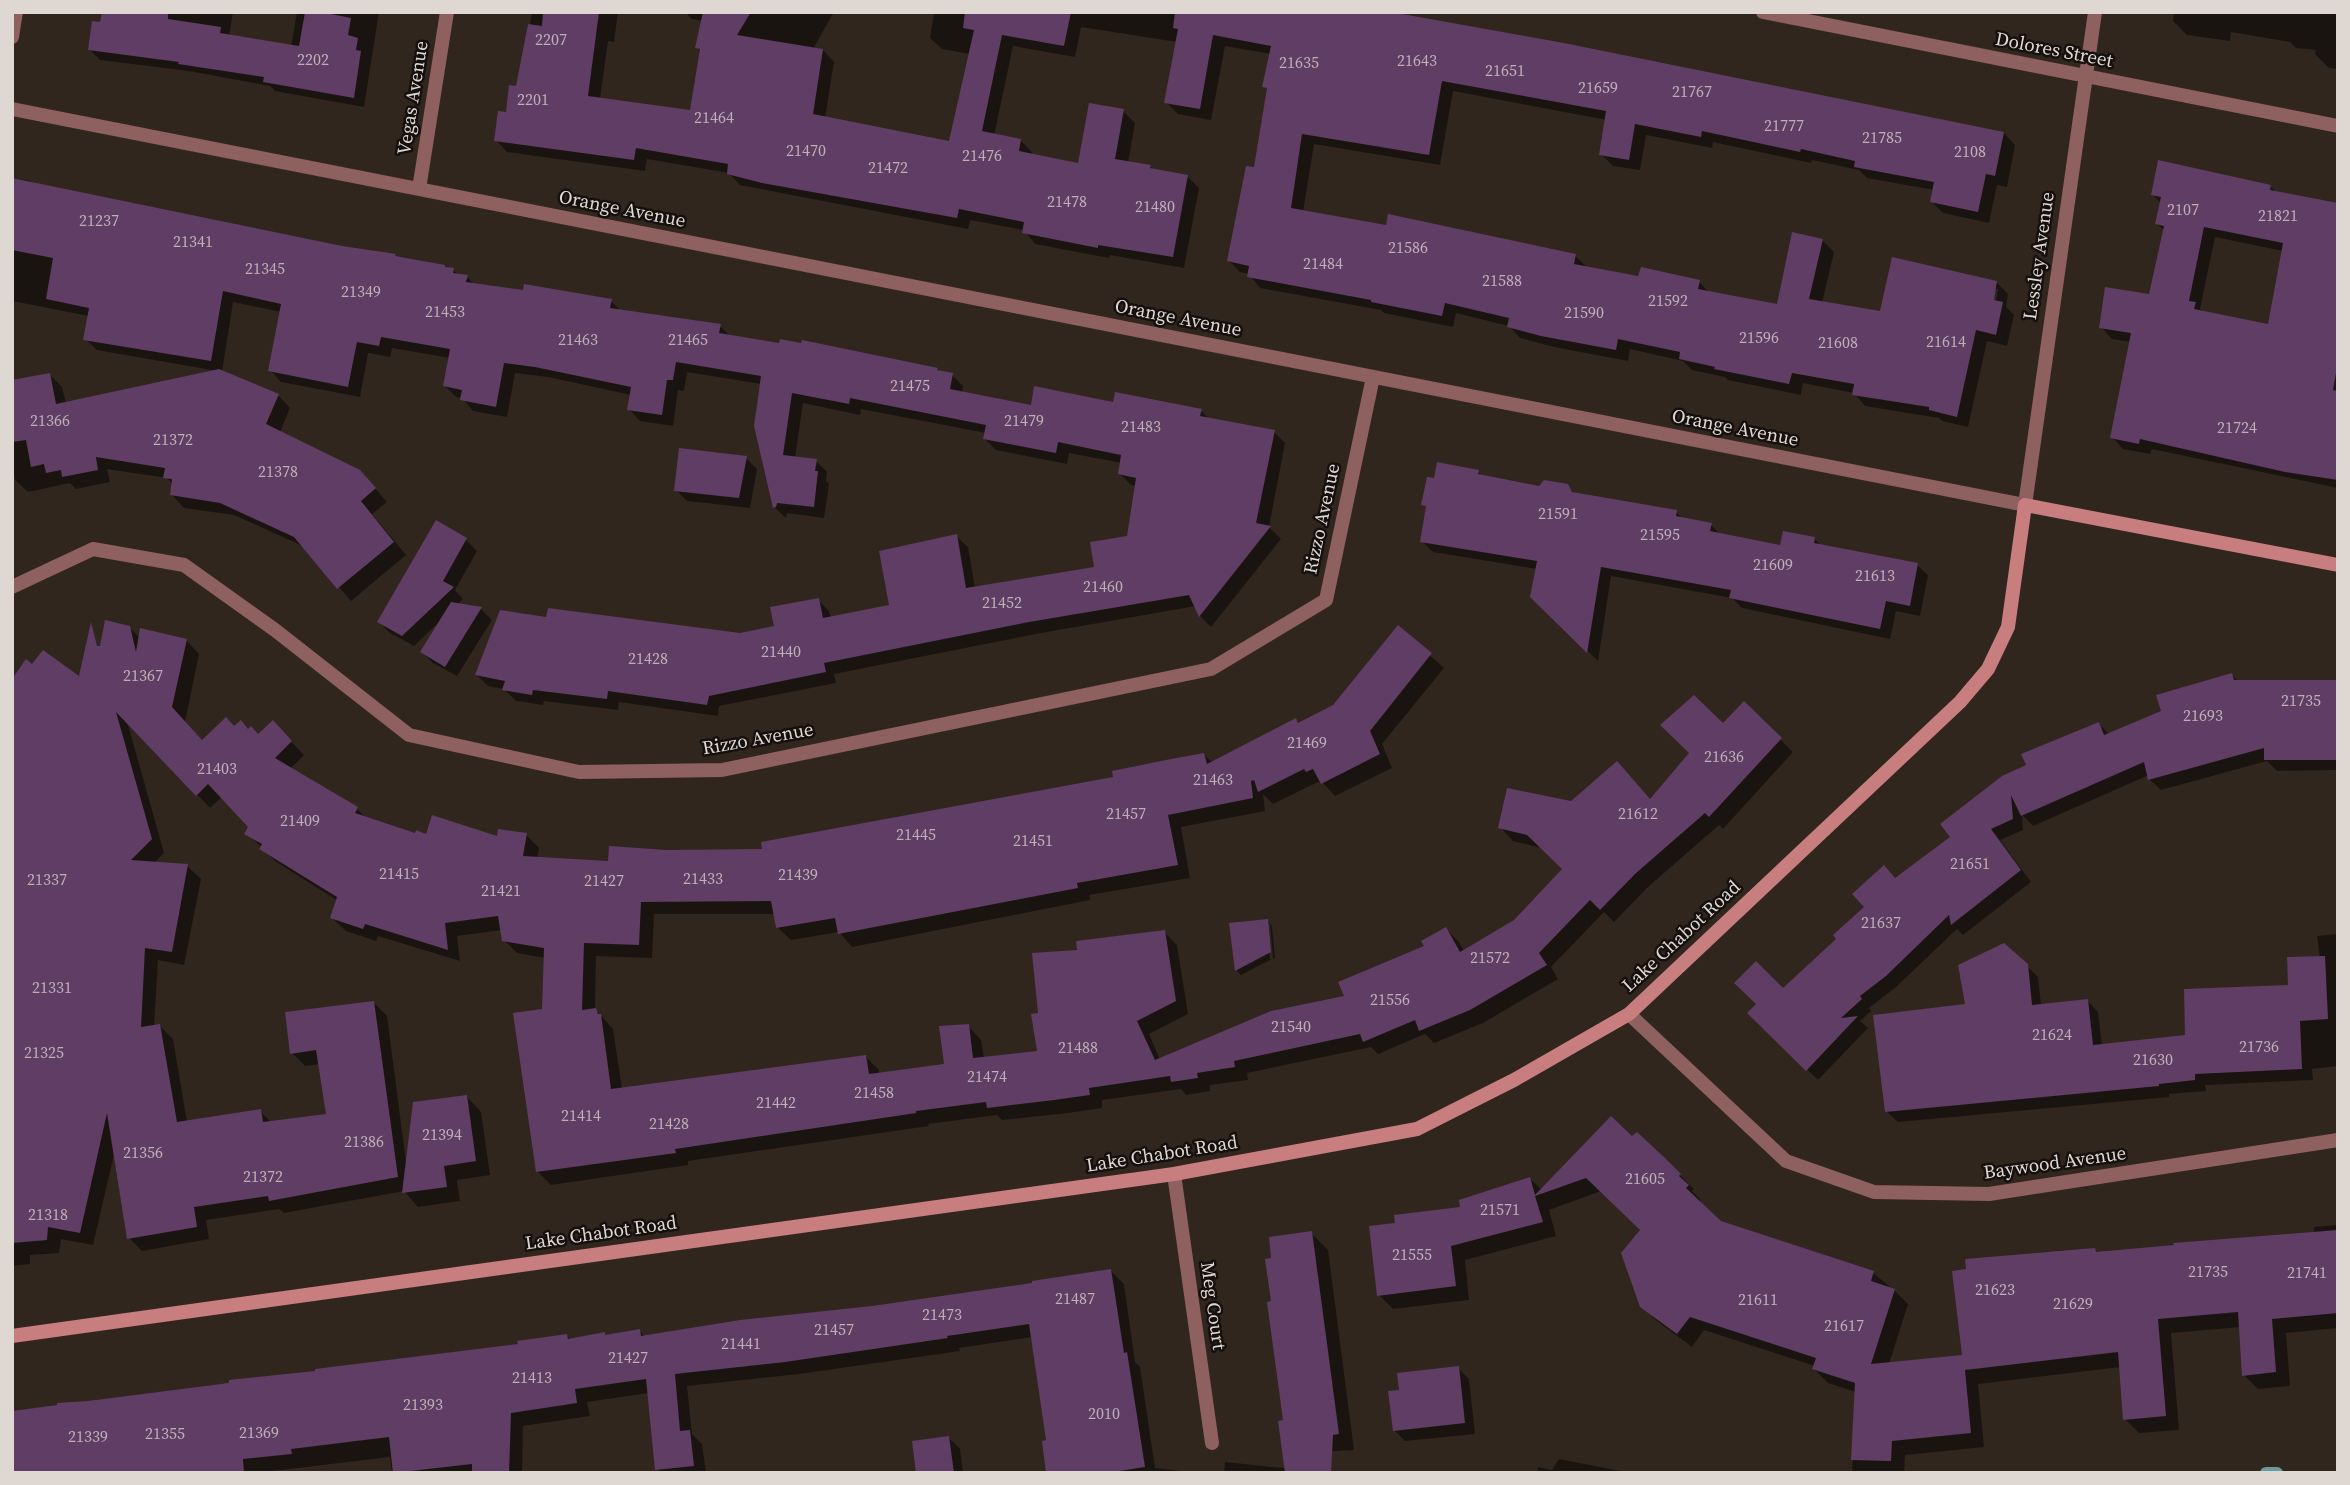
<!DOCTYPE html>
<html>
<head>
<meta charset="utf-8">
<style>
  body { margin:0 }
  #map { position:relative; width:2350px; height:1485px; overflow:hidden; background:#31261e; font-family:"Source Serif 4",serif }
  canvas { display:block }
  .frame { position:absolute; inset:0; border:14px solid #ded7d2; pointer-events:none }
</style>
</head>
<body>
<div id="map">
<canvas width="2350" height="1485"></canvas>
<div class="frame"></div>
</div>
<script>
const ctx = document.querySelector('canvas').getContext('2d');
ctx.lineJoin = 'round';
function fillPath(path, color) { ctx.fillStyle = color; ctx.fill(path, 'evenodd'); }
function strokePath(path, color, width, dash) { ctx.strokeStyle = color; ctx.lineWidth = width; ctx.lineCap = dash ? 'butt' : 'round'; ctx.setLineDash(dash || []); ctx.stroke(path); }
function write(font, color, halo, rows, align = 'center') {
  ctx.font = font + ' "Source Serif 4",serif'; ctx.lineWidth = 5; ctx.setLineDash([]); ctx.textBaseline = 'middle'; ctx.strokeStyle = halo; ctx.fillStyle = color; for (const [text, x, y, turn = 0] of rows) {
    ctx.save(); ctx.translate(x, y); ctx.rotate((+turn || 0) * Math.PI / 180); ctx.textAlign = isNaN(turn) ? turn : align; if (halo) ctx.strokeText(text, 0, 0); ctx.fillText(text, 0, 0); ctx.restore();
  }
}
const shadow = new Path2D(`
  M103,12h130l-4,24 62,11 6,-35h82l-15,95 -89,-16 -5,-5 -81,-15 -89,-11 -10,-10 12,-26z
  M532,12h86l-4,30 -6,-1 -8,58 91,13 10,-61 -4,-3 6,-27 -11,-2 -7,-7h149l-21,37 10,1 11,12 -9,56 126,25 19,-89 -28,-5 -12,-11 4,-25 -7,-1h453l624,121 11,12 -8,42 -10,-2 -8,38 -46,-10 -11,-11 2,-12 -67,-12 -8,-8 -47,-10 -1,3 -98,-21 -1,6 -66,-13 -6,35 -27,-4 -12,-12 6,-34 -154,-29 -13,74 -126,-21 -11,68 272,44 12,11 53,11 59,4 11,11 68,13 44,-66 12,12 -12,51 59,10 116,-30 11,11 -2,13 8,8 -7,31 -20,-5 -19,86 -26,-6 -3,-3 -74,-12 -11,-13 -51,-10 -2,12 -73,-15 -3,-3 -33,-7 -9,-9 -53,-12 -2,12 -74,-14 -34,-9 -11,-12 -53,-13 -3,14 -69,-14 -3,-3 -121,-22 -11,-14 -9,-2 -11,-11 26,-92 13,-79 -4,-4 7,-32 -46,-8 -14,74 -33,-6 -12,-12 11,-60 -96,-15 -6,30 -62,-11 -19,90 27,5 11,11v3l47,10 44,-54 12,12 -7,40 22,3 4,5 33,5 12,12 -15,80 -74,-13 -1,3 -74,-14 -11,-14 -54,-10 -2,9 -228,-44 -11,-12 -82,-14 -2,12 -138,-19 -11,-12 27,-71zM1994,289h4l-4,20 -4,-1z
  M2174,12h164v57l-9,-1 -14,-14 1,-4 -20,-2 -6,-6 -59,-10 -1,9 -43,-6 -14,-14z
  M12,178l18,3 3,3 309,64 53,8 3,2 55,12 5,5 9,2 8,8 136,16 10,10 99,15 11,11 206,32 3,4 12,2 11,11 -1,7 71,14 82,-3 86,7 9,9 64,12 11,11 -16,84 12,12 -70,88 -11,-11 -4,-10 -155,27 -207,41 2,9 -117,23 -1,10 -99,-14 -1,8 -74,-9 -1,4 -27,-4 -12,-12 -16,-3 -11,-11 70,-56 193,15 36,-7 42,-27 11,11 2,7 60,-12 65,-70 12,11 7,41 121,-19 33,-31 8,-52 -6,-1 -11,-11 2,-11 -53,-10 -2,11 -71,-14 -11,-11 1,-6 -125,-24 -1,6 -57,-12 -8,55 21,3 11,11 -1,9 3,3 -5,34 -37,-5 -1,5 -12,-11 -13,-123 -74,-12 -3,19 -6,-1 -5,36 -33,-5 -11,-12 2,-14 -83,-18 -33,-4 -8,44 -34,-6 -11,-13 -6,-1 -11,-11 5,-28 -58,-10 -2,9 -22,-4 -8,44 -79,-15 -11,-12 11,-58 -48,-10 -11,70 56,23 12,13 -10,24 92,53 15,17 -15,12 34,41 -55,46 -46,-54 -71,-32 -50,-7 -12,-13 1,-10 -6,-7 -60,-9 3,13 -34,7 -6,-6 -42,9 -13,-12 -3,-15v-83l37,-8 13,13 4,17 151,-33 -120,-21 -12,-11 4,-23 -77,-15z
  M2270,186l7,7 61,11v284l-186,-39 -2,5 -27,-5 -11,-12 19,-95 -19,-3 -11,-12 49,-31 15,-65 -8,-7 4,-21 -8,-8zM2215,237l68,14 -14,75 -65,-14 -4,-3z
  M746,458l11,11 -7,39 -63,-7 -11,-11z
  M1478,472l5,5 57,10 27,-1 8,8 101,18 8,8 27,5 10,10 60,12 33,-8 8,7 95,19 11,10 -8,41 -24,-5 -6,28 -148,-31 -10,-10 -121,-22 -13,85 -66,-64 5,-28 -104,-17 -11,-11 6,-33 -5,-4z
  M466,540l11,11 -22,39 8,9 -6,6 24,4 11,11 -35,56 -24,-13 -11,-11 17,-30 -25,24 -24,-13 -11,-11z
  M1398,627l46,41 -62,76 10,24 -57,28 -12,-13 -5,-1 -45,22 -10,-10 2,17 -84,16 9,51 -101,17 1,5 -238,47 -13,-15 -48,8 -14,-13 -2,-13h-121l-2,44 -56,-2 -1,53 18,20 9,60 244,-32 13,13v4l67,-9 22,-39 13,14 3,18 55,-6 1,-38 39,-62 85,-20 13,13 11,69 -39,20 11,26 186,-63 80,-50 20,-18 13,13 5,9 51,-29 50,-52 -23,-22 -29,-7 -13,-14 72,-24 79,-3 93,-97 49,49 -70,77 -4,-4 -71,62 -34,35 -10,-10 -53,55 7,12 -75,44 -49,20 -9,-9 -47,20 -7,-7 -124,26 1,7 -38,5v6l-24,4 -5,-6 -79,11v8l-34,5 -66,7 -5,-5 -69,9 1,2 -241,35v4l-137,20 -14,-14 8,-213 -28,-5 -13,-13 -2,-10 -45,6 3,25 -82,-25 -2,5 -30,-10 -14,-13 6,-17 -63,-40 -28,-28 3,-6 -28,-30 -12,11 -83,-87 37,132 -10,10 33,3 14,13 -17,86 -26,-5 -4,67 6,-1 13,13 14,83 73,-11 12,12 56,-8 -8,-51 -15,2 -13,-13 82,-50 13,13 19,146 61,-65 14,15 9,63 -33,5 3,21 -42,6 -14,-16 -120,22 -5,-4 -73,11 3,19 -67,12 -13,-13 -14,-88 -22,95 -32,-6 -2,14 -29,2v9l-18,2v-494l20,-106 60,22 38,-60 10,10 46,2 13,14 -14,68 18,20 31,-13 14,2 11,5 14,-13 31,32 -14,14 67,40 10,10 49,16 82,3 28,-3 13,13 -2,11 72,4 58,-12 97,-1 351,-72 89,-23 9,8 83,-43 4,4 34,-18z
  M2232,675l7,7h99v88l-61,1 -10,-10 -106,29 -11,-10 -1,-5 -116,51 -11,-11 1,15 -23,10 31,42 -68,53 -6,-6 -61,58 -27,21 2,3 -11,10 8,7 -50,52 -69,-67 34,-23 56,-51 57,-59 56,-43 76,-71 71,-42 10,10 54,-22z
  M1267,920l5,6 3,32 -2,1 -3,-35h-3l3,36 -29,15 -5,-5z
  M2338,934v132l-26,3 1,11 -108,5 1,6 -37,3v3l-271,25 -12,-11 81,-106 59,-40 12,12 3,28 46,-5 11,12 4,34 85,-9 103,-51 30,-28 -3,-22z
  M1632,1139l32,20 30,30 -2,2 9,9 -2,2 21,21 153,50 21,17 14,14 -19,60 75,-8 130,-106 4,4 216,-20v-7l24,-2v103l-52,5 4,53 -32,3 -14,-14 -3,-48 -70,6 8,97 -40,3 -14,-14 -4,-52 -143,17 6,63 -79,8 -1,18h-52l4,-81 -28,-9 -14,-14 1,-3 -111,-36 -12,17 -35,-26 -15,-15v-76l-41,-39 -52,19 7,26 -91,24 4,40 -76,9 -14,-14 18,-71 65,-16 68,-29 12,11z
  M1311,1233l17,17 26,200 -51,3 -30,-150v-44z
  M1111,1271l13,13 11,78 5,5 15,101 44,5h-151v-31l-16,-105 -73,11 1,3 -161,23 -112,12 5,48 10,10 4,29h-45l-4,-4 -8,-76 -62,9 3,14 -67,10 -1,47h-130l-2,-16 -135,16h-243l76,-70 432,-58 47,-9 4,4 33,-6 3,2 33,-5 5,6 389,-52z
  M1458,1368l11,11 6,55 -70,7 -11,-11 7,-38z
  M949,1438l11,11 3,24h-45z
  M1559,1459l72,14h-94l1,-6 14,3z
  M1225,1462l77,8 2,3h-80z`);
const stream = new Path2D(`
  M2266,1473h11`);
const building = new Path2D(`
  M102,12h66v7l53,8 -1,6 79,13 6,-34h16l30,6 -3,17 10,3 -2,12 5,1 -7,47 -91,-16 1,-5 -86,-13 1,-2 -91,-12 4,-29 8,1z
  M543,12h56l-11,84 102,14 10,-61 -5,-1 8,-36h48l-14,23 86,14 -10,65 136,27 25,-111 -11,-2 2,-16h106l-7,34 -62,-11 -20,96 39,8 -2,12 59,12 11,-60 35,6 -9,50 36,6 -1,3 38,7 -15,82 -75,-12v3l-76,-15 2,-11 -65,-13 -2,9 -195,-35 -35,-9 1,-10 -92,-16 -2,12 -140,-19 4,-30 8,1 3,-27 7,1 12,-62 14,2z
  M1175,12h216l173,31 440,89 -9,44 -9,-2 -8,38 -48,-10 4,-20 -80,-15 1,-6 -54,-12 -1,3 -98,-21 -1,6 -66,-13 -6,36 -30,-5 7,-44 -164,-30 -13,74 -127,-21 -11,74 95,17 2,-11 188,40 -2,10 64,12 3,-9 59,13 -2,9 79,15 15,-72 31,7 -14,60 71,12 12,-54 105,24 -3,19 9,2 -7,33 -20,-5 -19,87 -28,-7v-3l-77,-12 2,-11 -62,-11 -3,11 -75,-15 1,-2 -36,-8 1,-7 -62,-13 -2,11 -75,-14 -34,-9 2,-9 -64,-15 -3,13 -71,-14v-2l-124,-23 2,-11 -22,-5 19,-95 8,1 13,-79 -5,-1 9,-41 -58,-11 -13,74 -36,-6 14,-74 -5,-1z
  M2158,160l113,25 -1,5 68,13v159l-5,28 5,1v89l-53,-8 -145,-33 -1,5 -29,-6 21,-105 -32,-5 6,-41 44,7 15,-68 -9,-2 6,-27 -10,-2zM2204,227l79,16 -15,81 -74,-15 2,-7 -7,-1z
  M12,178l330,68 54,8 -1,2 50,9v2l9,1 -1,5 15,2 -2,7 57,8 1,-6 88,15 -2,9 111,16 -2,9 60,10 1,-4 21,4 1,-3 136,28 -1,2 16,3 -3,16 81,16 3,-19 79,16 2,-10 87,17 -2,7 75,14 -19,93 15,3 -72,91 -10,-22 -160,27 -205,41 2,9 -117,24 -2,9 -99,-14 -1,8 -74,-9 -1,5 -30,-5 3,-9 -30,-6 25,-65 46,7 2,-9 192,25 34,-7 -4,-19 49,-9 4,20 66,-13 -10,-54 78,-17 9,54 128,-21 -4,-25 37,-6 9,-58 -18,-4 3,-19 -63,-13 -2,11 -73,-14 3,-14 -136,-27 -1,6 -57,-11 -9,62 34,4 -2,12h3l-4,36 -37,-4 -1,4 -3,1 -19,-82 7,-50 -85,-14 -3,18h-6l-5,35 -35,-5 4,-23 -96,-20 -31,-4 -8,44 -36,-7 2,-10 -19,-4 7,-37 -69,-12 -2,9 -22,-4 -9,45 -80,-16 13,-67 -58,-13 -12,70 -128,-21 6,-32 -43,-9 7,-41 -41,-8z
  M219,369l60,25 -13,30 94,46 16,18 -15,13 33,41 -57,47 -43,-52 -74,-34 -50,-8 2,-16 -9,-1 2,-10 -69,-11 2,13 -36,7 -1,-7 -15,3 -2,-9 -13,3 -5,-27 -14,2v-62l38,-7 6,31z
  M679,448l68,8 -8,42 -65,-7z
  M1437,462l42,8 -1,4 61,12 5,-6 24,4 4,8 105,18 -1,6 36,7 -2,8 70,14 3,-14 32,6 -1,6 104,20 -8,43 -24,-5 -6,28 -151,-31 2,-8 -130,-23 -14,86 -57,-56 7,-36 -117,-19 6,-36 -5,-1 6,-28 7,1z
  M436,520l31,18 -24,43 11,6 -52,49 -25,-14z
  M451,602l31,5 -37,60 -25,-15z
  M105,620l25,6 6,26 4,-24 47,11 -15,68 30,33 24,-23 8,9 7,-6 7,9 3,-3 7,8 15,-14 19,21 -17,17 83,49 -3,6 60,20 1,-3 10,4 6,-19 65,21 1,-7 29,4 -4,23 85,5 1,-15 58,4 95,-1 -1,-7 352,-65 -1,-6 59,-12 33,-6 3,11 89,-46 2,5 35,-18 65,-80 34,28 -62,78 10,23 -59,30 -8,-15 -7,3 -2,-3 -46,23 -4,-12 -3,1 2,17 -85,17 10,50 -101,18 1,5 -240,46 -3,-16 -59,10 -5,-27 -130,1 -2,43 -55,-2 -2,67 14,-2 2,6h3l10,75 255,-34 3,19 75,-10 -5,-38 30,-2 4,34 64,-7 -6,-37 7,-1 -6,-60 45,-3 -1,-9 89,-11 11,71 -39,20 18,39 116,-49 73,-15 -6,-14 86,-36 -3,-5 25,-14 14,25 54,-32 48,-51 -35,-34 -29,-7 9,-40 64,13 46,-40 33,38 39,-46 -29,-28 34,-30 29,28 21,-22 38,37 -73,79 -4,-4 -70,61 -35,36 -10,-10 -51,53 8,12 -77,45 -51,21 -4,-11 -52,22 -3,-8 -126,27 1,6 -38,6 1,5 -27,4 -1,-6 -81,12 1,7 -36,5 -67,8 -1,-6 -70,9v2l-241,36 1,4 -140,19 -23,-159 29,-4 2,-61 -42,-7 -4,-25 -53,7 3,27 -83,-26 -2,5 -33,-11 7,-21 -78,-48 3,-5 -18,-10 4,-7 -40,-43 -12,12 -80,-84 36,127 -21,21 57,4 -16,88 -27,-4 -4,79 19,-3 17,98 84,-13 2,13 63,-8 -10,-64 -26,4 -5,-42 89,-11 24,176 -129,24 -1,-5 -74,11 3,20 -70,12 -20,-126 -27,120 -32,-6 -1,13 -35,3v-564l14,-20 6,5 11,-14 36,26 12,-54 6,24h3z
  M2232,673l2,7h104v80h-74v-12l-116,32 -4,-18 -123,54 -10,-21 2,24 -22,10 30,41 -70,55 -2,-10 -63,61 -26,20 2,3 -21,19 17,-2 -52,55 -59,-58 9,-9 -22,-21 22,-22 27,27 53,-49 -3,-4 31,-28 -12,-13 32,-29 11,13 55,-41 -10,-13 62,-48 24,-11 -5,-11 78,-32 5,13 57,-24 -5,-16z
  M1268,919l3,33 -36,19 -6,-48z
  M2004,943l24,21 4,41 56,-6 5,46 92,-10 -1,-46 104,-4 -1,-28 38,-1 3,63 -28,2 2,48 -107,5v6l-36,4v2l-274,26 -12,-97 92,-11 -7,-39z
  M467,1095l9,66 -32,5 3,21 -45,6 11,-91z
  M1611,1116l21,20 5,-4 28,26 16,16 -2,2 10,9 -3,3 35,33 153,50 -3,10 24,8 -24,75 91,-9 -10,-84 14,-2 -1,-10 130,-11 1,4 78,-7 -1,-2 165,-13v83l-66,6 4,53 -34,4 -4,-64 -80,7 8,97 -43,4 -5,-68 -153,18 6,63 -79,8 -1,20 -40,-1 4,-77 -43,-14 4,-11 -126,-41 -13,17 -37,-27 -19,-54 19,-23 -54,-52 -51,18 8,26 -92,24 5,40 -79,10 -8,-70 26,-3 -1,-8 66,-8 -1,-7 71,-23 5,18z
  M1312,1231l27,203 -6,1 -2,38h-46l-7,-52 5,-1 -16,-118 4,-1 -6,-42 6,-1 -2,-21z
  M1111,1269l13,84 3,-1 18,115 -39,6h-60l-4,-32 4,-1 -17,-116 -82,12 1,2 -163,24 -110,12 5,57 10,-1 4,36 -39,4 -9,-91 -71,10 2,14 -66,10 -2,60h-37v-9l-79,9 -4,-36 -98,12 1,5 -49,5 1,14h-232v-62l45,-6v-2l31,-2 141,-18v-3l86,-9v-2l203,-25 -1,-3 50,-7 1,5 37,-7v3l35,-6 1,7 99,-16 132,-14 160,-23v-2z
  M1459,1366l6,57 -72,8 -5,-40 11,-1 -2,-17z
  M949,1436l5,37h-38l-4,-32z`);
const street = new Path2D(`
  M1763,12l575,114
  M12,37l4,-25
  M12,109l2013,396 70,-493
  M419,189l28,-177
  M12,587l81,-38 91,16 91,65 134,105 170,37 143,-2 489,-101 115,-69 47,-223
  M1629,1014l157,147 88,31 115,2 349,-54
  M1174,1174l38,269`);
const secondary = new Path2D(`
  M12,1336l1162,-162 243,-45 97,-49 115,-66 331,-312 28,-33 20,-42 17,-122 313,60`);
const numberNames = [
  ["2207",551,41],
  ["2202",313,61],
  ["21643",1417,62],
  ["21635",1299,64],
  ["21651",1505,72],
  ["21659",1598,89],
  ["21767",1692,93],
  ["2201",533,101],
  ["21464",714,119],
  ["21777",1784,127],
  ["21785",1882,139],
  ["21470",806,152],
  ["2108",1970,153],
  ["21476",982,157],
  ["21472",888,169],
  ["21478",1067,203],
  ["21480",1155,208],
  ["2107",2183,211],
  ["21821",2278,217],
  ["21237",99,222],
  ["21341",193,243],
  ["21586",1408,249],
  ["21484",1323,265],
  ["21345",265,270],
  ["21588",1502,282],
  ["21349",361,293],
  ["21592",1668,302],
  ["21453",445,313],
  ["21590",1584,314],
  ["21596",1759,339],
  ["21463",578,341],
  ["21465",688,341],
  ["21614",1946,343],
  ["21608",1838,344],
  ["21475",910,387],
  ["21366",50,422],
  ["21479",1024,422],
  ["21483",1141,428],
  ["21724",2237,429],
  ["21372",173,441],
  ["21378",278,473],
  ["21591",1558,515],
  ["21595",1660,536],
  ["21609",1773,566],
  ["21613",1875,577],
  ["21460",1103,588],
  ["21452",1002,604],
  ["21440",781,653],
  ["21428",648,660],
  ["21367",143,677],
  ["21735",2301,702],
  ["21693",2203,717],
  ["21469",1307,744],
  ["21636",1724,758],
  ["21403",217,770],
  ["21463",1213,781],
  ["21457",1126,815],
  ["21612",1638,815],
  ["21409",300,822],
  ["21445",916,836],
  ["21451",1033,842],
  ["21651",1970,865],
  ["21415",399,875],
  ["21439",798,876],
  ["21433",703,880],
  ["21337",47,881],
  ["21427",604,882],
  ["21421",501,892],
  ["21637",1881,924],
  ["21572",1490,959],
  ["21331",52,989],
  ["21556",1390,1001],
  ["21540",1291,1028],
  ["21624",2052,1036],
  ["21736",2259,1048],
  ["21488",1078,1049],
  ["21325",44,1054],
  ["21630",2153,1061],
  ["21474",987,1078],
  ["21458",874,1094],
  ["21442",776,1104],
  ["21414",581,1117],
  ["21428",669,1125],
  ["21394",442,1136],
  ["21386",364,1143],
  ["21356",143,1154],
  ["21372",263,1178],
  ["21605",1645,1180],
  ["21571",1500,1211],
  ["21318",48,1216],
  ["21555",1412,1256],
  ["21735",2208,1273],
  ["21741",2307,1274],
  ["21623",1995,1291],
  ["21487",1075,1300],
  ["21611",1758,1301],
  ["21629",2073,1305],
  ["21473",942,1316],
  ["21617",1844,1327],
  ["21457",834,1331],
  ["21441",741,1345],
  ["21427",628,1359],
  ["21413",532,1379],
  ["21393",423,1406],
  ["2010",1104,1415],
  ["21369",259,1434],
  ["21355",165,1435],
  ["21339",88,1438]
];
const streetNames = [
  ["Dolores Street",2054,51,11],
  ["Vegas Avenue",414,98,-81],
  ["Orange Avenue",622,210,11],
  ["Lessley Avenue",2040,256,-82],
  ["Orange Avenue",1178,319,11],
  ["Orange Avenue",1735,429,11],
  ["Rizzo Avenue",1323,519,-78],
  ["Rizzo Avenue",758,740,-10],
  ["Lake Chabot Road",1682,937,-43],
  ["Lake Chabot Road",1162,1155,-9],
  ["Baywood Avenue",2055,1164,-8],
  ["Lake Chabot Road",601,1234,-8],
  ["Meg Court",1212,1306,82]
];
fillPath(shadow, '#0007');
strokePath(stream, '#689ba0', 12);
fillPath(building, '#5f3d64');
strokePath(street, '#8e605f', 14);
strokePath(secondary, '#c87e7e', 14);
write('16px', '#beb0b6', null, numberNames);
write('19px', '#ded7d2', '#15100d', streetNames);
</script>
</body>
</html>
